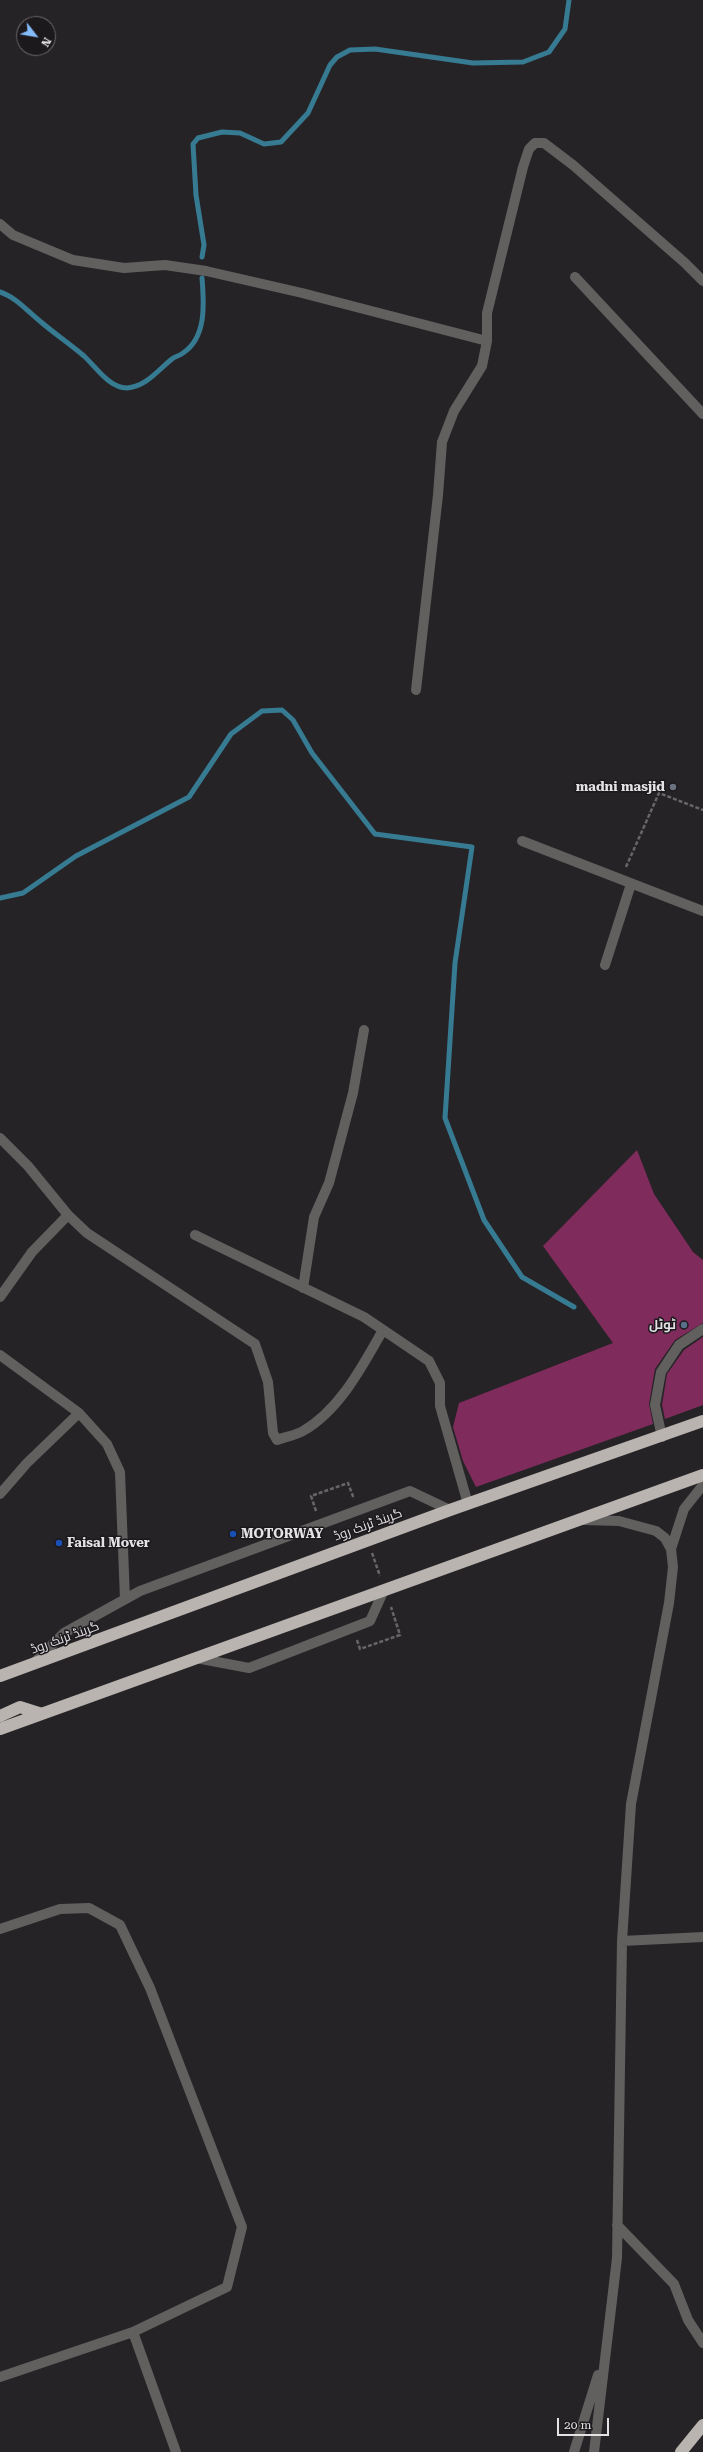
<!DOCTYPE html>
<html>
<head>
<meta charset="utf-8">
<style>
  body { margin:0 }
  #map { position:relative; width:703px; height:2452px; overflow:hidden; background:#262327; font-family:"Roboto Serif",serif }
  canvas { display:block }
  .north { position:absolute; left:16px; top:16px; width:40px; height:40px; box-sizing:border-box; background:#1c191d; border:1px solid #6c696d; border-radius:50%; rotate:121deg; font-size:11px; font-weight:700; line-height:16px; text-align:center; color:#e4e2e5 }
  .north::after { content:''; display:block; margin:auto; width:14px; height:18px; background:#84bcfb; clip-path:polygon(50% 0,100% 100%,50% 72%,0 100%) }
  .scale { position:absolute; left:557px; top:2418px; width:52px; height:18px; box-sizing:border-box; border:2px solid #e4e2e5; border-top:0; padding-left:5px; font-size:12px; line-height:14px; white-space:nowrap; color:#e4e2e5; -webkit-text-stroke:3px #1c191d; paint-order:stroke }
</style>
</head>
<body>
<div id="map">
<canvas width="703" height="2452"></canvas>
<div class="north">N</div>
<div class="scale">20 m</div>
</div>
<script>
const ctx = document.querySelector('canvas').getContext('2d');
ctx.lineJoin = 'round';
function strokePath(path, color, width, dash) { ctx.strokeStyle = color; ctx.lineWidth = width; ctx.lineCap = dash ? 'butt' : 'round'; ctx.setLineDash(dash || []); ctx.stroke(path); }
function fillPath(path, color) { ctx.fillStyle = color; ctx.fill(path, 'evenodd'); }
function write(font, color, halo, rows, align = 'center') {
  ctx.font = font + ' "Roboto Serif",Cairo,serif'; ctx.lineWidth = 3; ctx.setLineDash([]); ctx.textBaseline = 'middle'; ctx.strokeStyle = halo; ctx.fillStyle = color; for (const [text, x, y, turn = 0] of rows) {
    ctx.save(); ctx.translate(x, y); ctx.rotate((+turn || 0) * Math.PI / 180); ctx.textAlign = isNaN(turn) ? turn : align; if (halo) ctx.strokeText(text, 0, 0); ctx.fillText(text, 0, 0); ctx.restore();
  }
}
const stream = new Path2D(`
  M202,257l2,-12 -8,-50 -3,-51 5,-6 24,-6 18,1 24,11 17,-2 27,-29 22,-48 7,-8 13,-7 25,-1 98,14 50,-1 26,-10 16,-23 4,-29
  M0,292c16,5 28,20 41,30 14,12 29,22 43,34 12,11 25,32 43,32 19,-1 32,-19 45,-29 3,-3 8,-3 11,-6 24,-16 21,-50 19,-75
  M0,898l23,-5 53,-37 113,-59 42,-63 31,-23 20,-1 11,10 19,33 63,81 97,13 -17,116 -10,155 39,102 38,57 52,30`);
const building = new Path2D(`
  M637,1150l17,44 39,58 10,8v63l-28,17 -20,29 -6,35 4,20 -177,63 -13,-26 -10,-34 6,-24 154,-60 -70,-97z
  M703,1337v68l-38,14 -3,-14 5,-31 17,-24z`);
const path = new Path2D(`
  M626,867l33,-74 44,17
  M316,1511l-5,-15 37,-13 6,16
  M372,1553l8,23
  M357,1640l3,9 40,-14 -9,-28`);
const minor = new Path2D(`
  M0,224l13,11 60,25 51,8 41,-3 41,6 96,22 185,48v-28l36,-146 6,-18 6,-6h9l29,22 112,98 18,18
  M575,277l128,137
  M416,690l22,-195 4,-53 12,-31 28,-45 5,-25
  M522,841l181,70
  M605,965l26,-81
  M0,1138l28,28 40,49 -36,37 -32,45
  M68,1215l19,18 168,111 13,38 5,51 4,7c8,-3 19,-5 26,-9 37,-21 60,-66 80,-101
  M195,1235l169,82 65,44 11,22v23l28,98
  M303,1288l11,-71 15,-34 24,-90 11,-63
  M0,1355l79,58 28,31 13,28 5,127
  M662,1437l-7,-32 6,-33 18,-27 24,-16
  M0,1494l27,-31 52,-50
  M584,1520l35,1 37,10 9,7 6,11 2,18 -4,36 -38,201 -9,137 -5,317 -23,194
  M671,1549l13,-40 19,-24
  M196,1658l53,10 121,-47 14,-31
  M35,1662l29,-29 76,-42 270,-100 40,19
  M0,1929l60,-20 29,-1 31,17 30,63 92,239 -15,60 -94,45 -133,45
  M622,1941l81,-4
  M617,2225l57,59 14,36 15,23
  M133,2332l43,120
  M574,2452l24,-77`);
const highway = new Path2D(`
  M0,1676l450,-166 253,-89
  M0,1716l20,-9 22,7
  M0,1729l703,-254
  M681,2452l22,-27`);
const markers = [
  [673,787,4,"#6b7280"],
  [684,1325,4,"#5c6f8a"],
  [233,1534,4,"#1a4fb4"],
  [59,1543,4,"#1a4fb4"]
];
const poiNames = [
  ["madni masjid",665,787],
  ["ٹوٹل",676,1325],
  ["MOTORWAY",241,1534,"left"],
  ["Faisal Mover",67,1543,"left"]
];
const streetNames = [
  ["گرینڈ ٹرنک روڈ",368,1525,-20],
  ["گرینڈ ٹرنک روڈ",65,1638,-20]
];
strokePath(stream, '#367b92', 5);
fillPath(building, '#7f2b5c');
strokePath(path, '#676568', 2.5, [4, 2]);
strokePath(minor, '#62605e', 10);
strokePath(highway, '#b9b4af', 12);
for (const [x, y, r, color] of markers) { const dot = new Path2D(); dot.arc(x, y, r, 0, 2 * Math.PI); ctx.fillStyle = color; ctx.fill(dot); strokePath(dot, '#1c191d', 1.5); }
write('bold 13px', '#e4e2e5', '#1c191d', poiNames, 'right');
write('13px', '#e4e2e5', '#1c191d', streetNames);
</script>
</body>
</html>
